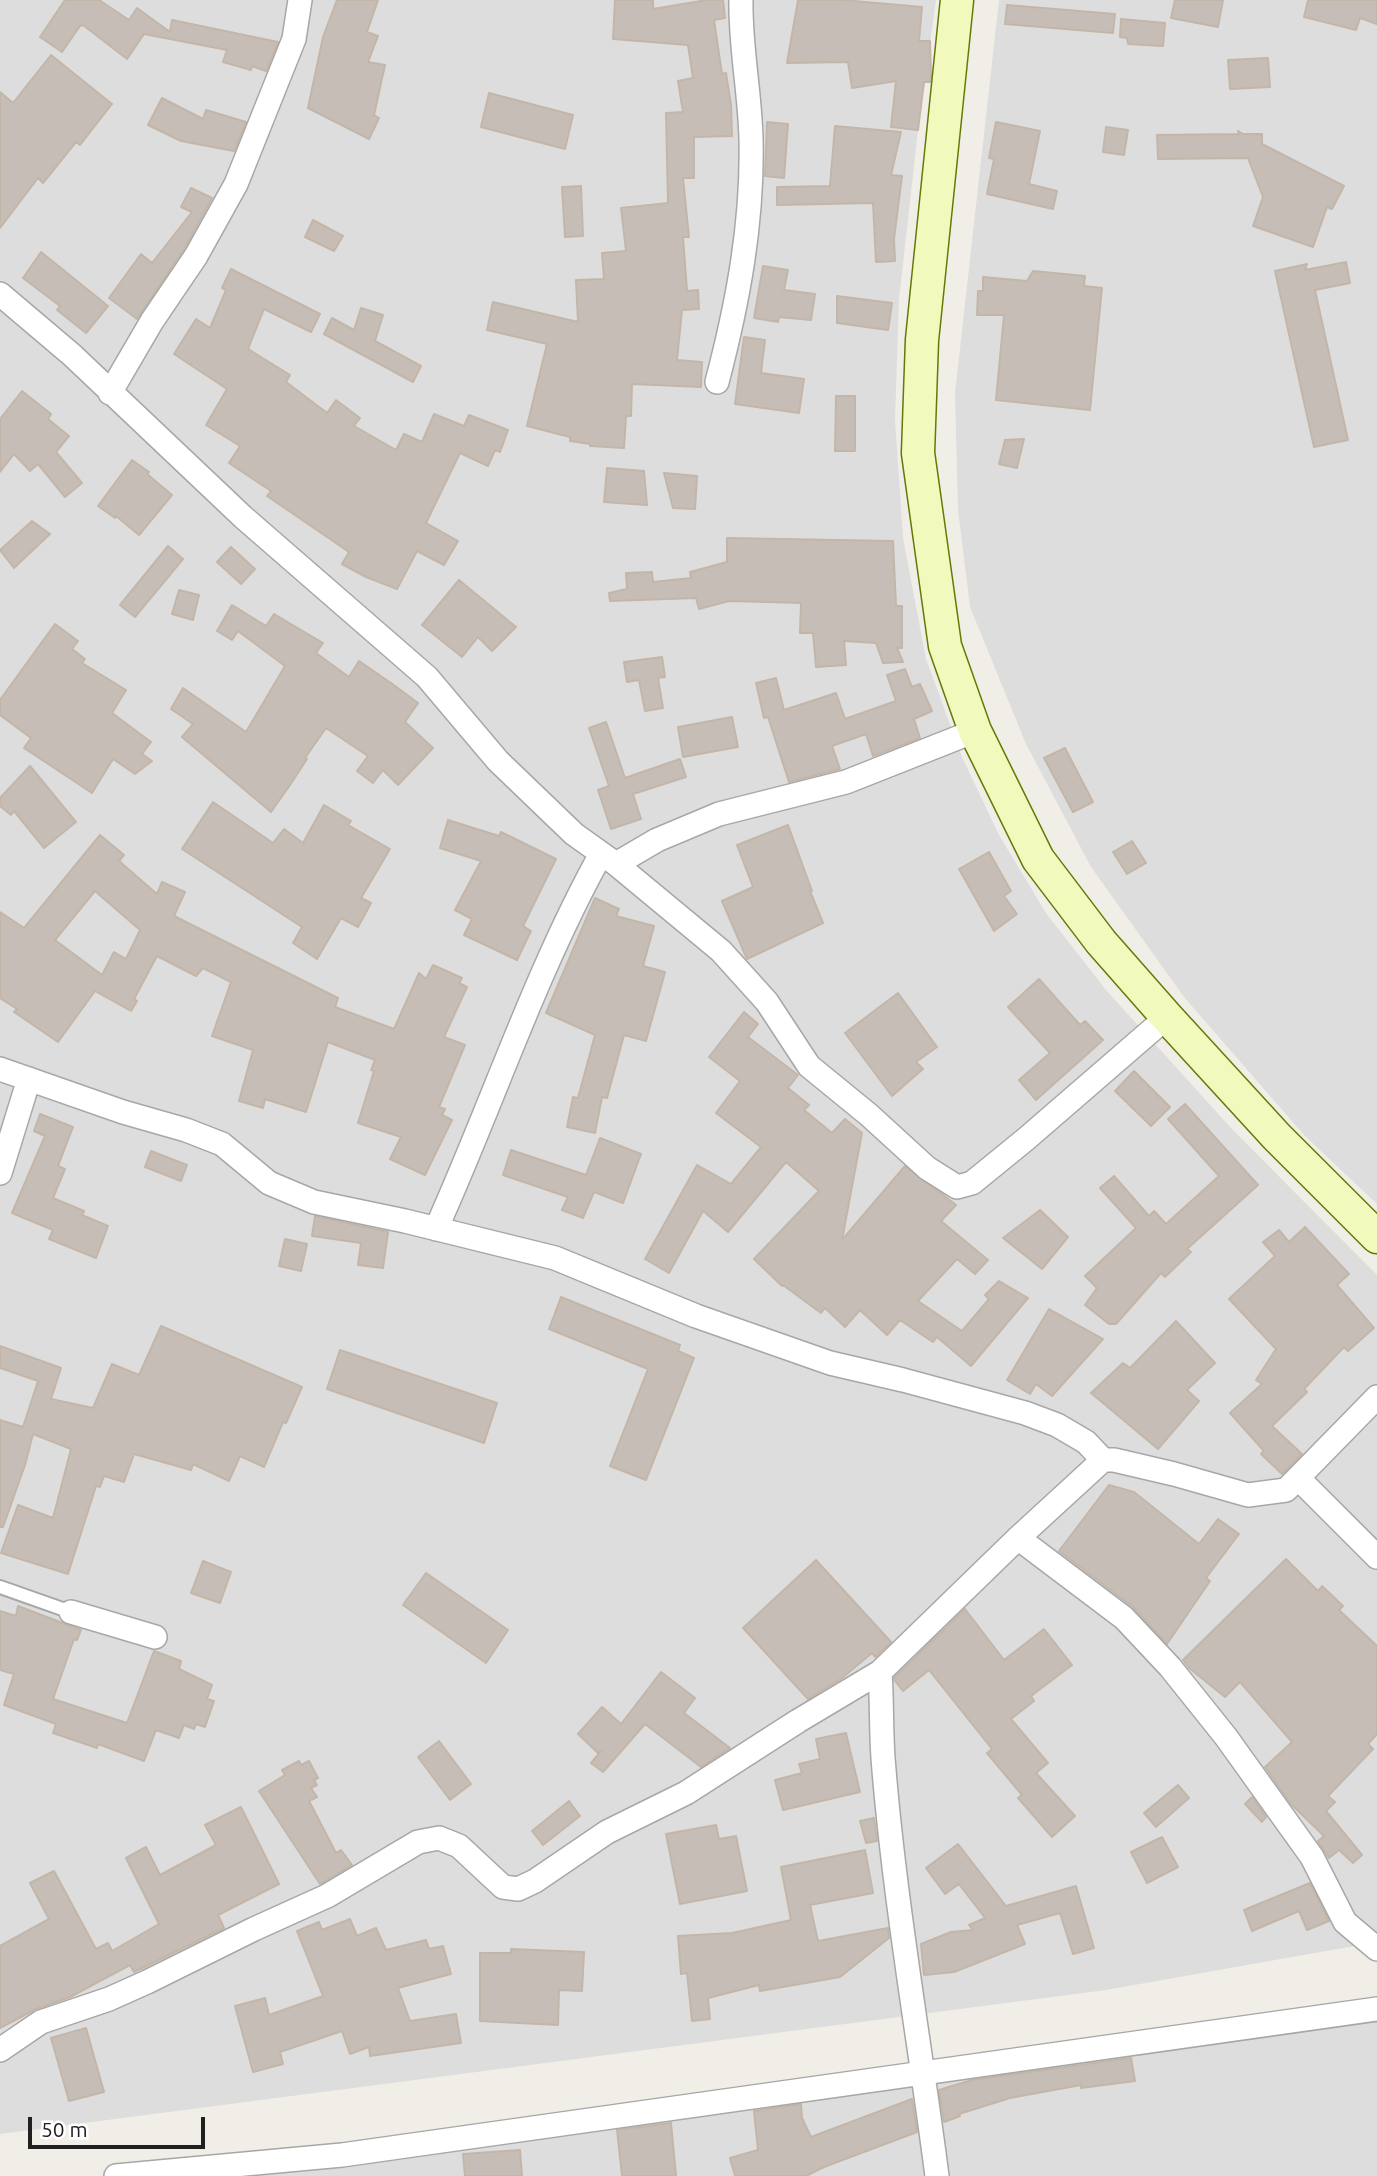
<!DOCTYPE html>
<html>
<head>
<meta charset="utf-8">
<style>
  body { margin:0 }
  #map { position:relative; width:1377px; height:2176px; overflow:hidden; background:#f1eee7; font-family:Ubuntu,sans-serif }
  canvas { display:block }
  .scale { position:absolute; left:28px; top:2117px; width:177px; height:32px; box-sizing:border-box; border:4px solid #202020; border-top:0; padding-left:9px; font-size:21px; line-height:24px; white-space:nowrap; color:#202020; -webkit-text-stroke:5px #fff; paint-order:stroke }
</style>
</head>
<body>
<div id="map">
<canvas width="1377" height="2176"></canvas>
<div class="scale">50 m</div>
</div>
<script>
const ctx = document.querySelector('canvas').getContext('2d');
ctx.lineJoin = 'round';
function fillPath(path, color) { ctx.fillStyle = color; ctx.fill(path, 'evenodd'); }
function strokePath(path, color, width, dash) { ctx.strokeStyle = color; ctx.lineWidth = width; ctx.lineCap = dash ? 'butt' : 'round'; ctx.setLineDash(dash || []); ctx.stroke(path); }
const residential = new Path2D(`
  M0,0h936l-18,130 -19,169 -4,121 8,118 23,121 36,98 37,78 47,78 60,77 126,139 145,146v667l-271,48 -1106,144z
  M999,0h378v1204l-73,-69 -120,-138 -93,-130 -65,-123 -56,-137 -12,-97 -3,-117z
  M1377,2009v167h-1261z`);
const building = new Path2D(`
  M65,0h34l30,20 8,-12 33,24 2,-12 106,22 -12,29 -14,-5 -1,4 -28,-8 4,-12 -83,-16 -17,25 -44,-34 -3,1 -18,26 -22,-15z
  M337,0h41l-11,32 11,4 -10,26 17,3 -11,50 5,3 -10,21 -61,-31 15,-71z
  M615,0h38v9l54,-9h16l2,18 -11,2 8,54 4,-1 5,32 1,31 -38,1v41h-11l6,59h-6l4,54 11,-1 1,19 -17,1 -5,50 25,2 -1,25 -69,-3 -1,32h-5l-2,32 -34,-2v-2l-20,-3v-4l-43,-11 20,-82 -60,-14 6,-28 85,20 -2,-42 28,-1 -2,-26 24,-2 -5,-43 47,-5 -2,-90 17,-1 -5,-31 15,-3 -5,-33 -75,-6z
  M798,0h45l79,7 -3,34h11l1,35 -1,6h-6l-6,48 -27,-3 5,-46 -44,7 -4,-26 -61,1z
  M1175,0h48l-5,27 -47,-9z
  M1308,0h69v24l-17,-6 -4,12 -52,-13z
  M1007,5l108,9 -2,19 -108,-9z
  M1121,19l44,4 -2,23 -35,-2 -1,-6 -7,-1z
  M51,55l61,49 -32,41 -4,-3 -33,41 -5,-5 -38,50v-136l13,11z
  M1268,58l2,29 -40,2 -2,-29z
  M489,93l84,22 -8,34 -84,-22z
  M162,98l41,21 3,-9 40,12 -12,29 -53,-10 -33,-16z
  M767,122l21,2 -4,54 -19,-2z
  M996,122l44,9 -11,53 28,7 -4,18 -66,-15 7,-35 -5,-1z
  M835,126l66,6 -10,43 11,1 -8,63 1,22 -19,1 -3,-59 -96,2v-18l53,-1z
  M1106,127l22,3 -4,25 -21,-3z
  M1238,131l5,3h19v10l82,42 -12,23 -5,-2 -14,40 -60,-21 10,-29 -15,-39 -90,1 -1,-24 82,-1z
  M581,186l2,50 -18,1 -3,-50z
  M191,188l21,10 -28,51 -47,70 -28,-21 32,-44 11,9 40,-51 -11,-5z
  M313,220l30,16 -9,15 -29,-14z
  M41,252l67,54 -22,27 -29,-23 3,-4 -37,-28z
  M1346,262l4,21 -35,7 33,150 -34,7 -39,-176 32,-7 -2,6z
  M763,266l25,4 -4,20 31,4 -4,26 -32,-3 -1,5 -24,-4z
  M231,269l89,45 -9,18 -47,-23 -16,40 42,26 -4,7 41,31 9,-13 24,18 -6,8 42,24 8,-16 18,8 12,-28 30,12 5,-11 39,15 -8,22 -5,-2 -7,16 -28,-13 -34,70 32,18 -14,24 -27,-14 -20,38 -31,-12 -24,-13 7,-12 -82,-56 4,-5 -42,-28 11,-17 -34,-21 21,-36 -53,-35 22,-35 14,9 16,-38 -4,-2z
  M1033,271l52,5 -1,10 18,2 -12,122 -94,-10 8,-85h-27l1,-24h5v-14l44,4z
  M837,296l55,7 -4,27 -51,-7z
  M361,308l22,7 -8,26 46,25 -8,16 -89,-48 8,-16 22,12z
  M744,337l21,3 -4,33 43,6 -5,34 -64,-9z
  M22,391l29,23 -3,5 21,17 -13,16 26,31 -17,14 -27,-33 -8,7 -16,-17 -14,18v-53z
  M836,396h19v55h-20z
  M1024,439l-7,29 -18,-4 6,-24z
  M132,460l17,12 -2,2 25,21 -33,40 -23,-19 -1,2 -17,-12z
  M607,468l37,3 3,34 -43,-3z
  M664,473l33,3 -2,33 -22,-1z
  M32,521l18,13 -36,34 -14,-18z
  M727,538l166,3 3,65h6v42h-5l6,14 -20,1 -7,-20 -32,-2 2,24 -30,2 -3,-34h-13l1,-30 -72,-2 -30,8 -3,-11 -86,3 -1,-8 18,-4 -1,-16 26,-1 1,10 38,-4 -1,-6 37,-10z
  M168,546l15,13 -48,58 -15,-12z
  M231,547l24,22 -14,15 -24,-22z
  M459,580l57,47 -24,24 -14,-14 -16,20 -40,-32z
  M179,590l20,5 -6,25 -21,-6z
  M232,605l34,21 8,-12 49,29 -7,10 33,24 10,-16 32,22 27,20 -13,19 28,26 -35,37 -15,-15 -10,13 -16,-12 11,-15 -42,-28 -21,30 2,1 -17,26 -19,27 -89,-75 11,-13 -22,-15 12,-21 63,44 39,-66 -47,-35 -6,9 -15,-9z
  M55,624l23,17 -6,8 13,10 -3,4 44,27 -14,23 39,29 -9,12 10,7 -17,13 -22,-15 -21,34 -68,-45 7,-10 -31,-23v-15z
  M662,657l3,20 -7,1 5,30 -18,3 -6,-31 -12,2 -3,-20z
  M905,669l7,18 8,-3 12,27 -18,8 6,19 -47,18 -7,-22 -34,12 8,23 -51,13 -21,-65 -4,1 -8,-35 20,-5 8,32 52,-17 9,26 51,-18 -9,-26z
  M732,717l6,30 -55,10 -5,-30z
  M606,722l19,56 55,-19 6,18 -53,17 8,25 -30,10 -13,-39 11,-4 -20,-58z
  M1065,748l28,54 -20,10 -29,-54z
  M30,766l46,56 -32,26 -30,-37 -3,4 -11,-9v-8z
  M213,802l60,41 11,-14 19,14 21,-38 27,16 -3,4 42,24 -29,49 10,5 -13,24 -17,-9 -24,41 -24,-16 9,-16 -120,-78z
  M448,820l51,16 2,-4 55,27 -33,67 8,5 -14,29 -53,-25 8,-16 -17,-9 26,-49 -41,-13z
  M788,825l24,66h-2l13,32 -76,36 -25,-58 31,-14 -16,-42z
  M100,835l24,20 -5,6 38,33 5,-12 23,10 -11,24 164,82 -3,9 59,22 25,-56 7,6 7,-14 29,13 -3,5 8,4 -23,50 21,8 -26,62 6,2 -3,6 10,5 -27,55 -35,-16 11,-22 -43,-14 16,-52 -3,-1 4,-10 -47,-18 -22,70 -41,-13 -2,9 -24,-7 14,-51 -41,-14 19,-54 -28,-14 -7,8 -39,-20 -23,43 3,2 -6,10 -36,-20 -37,51 -44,-30 3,-3 -17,-11v-86l24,16zM95,891l45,39 -14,29 -12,-7 -12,23 -47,-35z
  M1132,841l14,22 -19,11 -14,-22z
  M989,852l22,39 -7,5 13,18 -23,17 -35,-62z
  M595,898l24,11 -3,7 38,10 -11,40 22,6 -19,69 -22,-6 -17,63 -5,-1 -7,36 -28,-6 6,-30 5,1 17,-63 -49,-22z
  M1039,979l41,46 5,-4 18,19 -67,60 -17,-20 31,-27 -42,-46z
  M898,993l39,54 -21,15 7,7 -31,27 -47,-63z
  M744,1012l14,12 -10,13 50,38 -10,13 21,17 -5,5 28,23 13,-14 17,14 -20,107 63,-74 51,39 -15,16 47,39 -13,14 -18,-15 -39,42 44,30 27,-32 -4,-4 14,-14 29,17 -57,68 -34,-29 -4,5 -33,-22 -13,15 -27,-25 -15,17 -20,-19 -4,5 -38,-28 -1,1 -28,-27 65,-68 -33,-29 -58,70 -25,-21 -34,62 -24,-14 52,-94 34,19 30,-37 -45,-34 24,-32 -31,-24z
  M1134,1071l36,36 -19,19 -36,-35z
  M1185,1104l73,81 -71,64 4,3 -26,25 -4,-4 -45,51h-7l-24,-19 12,-17 -12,-12 51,-48 -36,-40 14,-12 35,40 5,-5 12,13 53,-48 -51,-57z
  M40,1114l33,13 -15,39 7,3 -12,29 31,13 -2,4 26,11 -12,32 -47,-19 4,-9 -41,-17 33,-77 -11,-5z
  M600,1138l41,16 -18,49 -29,-11 -11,26 -21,-8 6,-13 -65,-22 8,-25 75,25z
  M151,1151l36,14 -6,16 -36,-14z
  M1040,1210l28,27 -26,32 -39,-31z
  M315,1216l73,16 -5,36 -25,-3 3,-22 -49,-7z
  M1305,1227l44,47 -12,11 37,43 -26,23 -4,-4 -40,42 3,3 -35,34 30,28 -20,20 -21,-20 3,-3 -34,-38 32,-29 -6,-4 20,-31 -47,-50 46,-43 -12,-14 16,-12 10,12z
  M285,1239l22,5 -6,27 -22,-5z
  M561,1297l119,48 -2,6 16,7 -48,122 -36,-14 38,-97 -99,-40z
  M1049,1309l54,30 -51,57 -16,-12 -6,10 -23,-14z
  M1176,1321l39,42 -28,27 12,11 -41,48 -67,-56 32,-30 7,5z
  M161,1326l141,61 -16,36 -3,-1 -19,45 -24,-11 -11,25 -36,-17 -2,6 -57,-16 -10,28 -20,-6 -4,11 -4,-1 -28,88 -67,-21 17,-48 35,13 18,-69 -38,-15 -8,31 -22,62h-3v-107l23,7 15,-46 -38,-13v-22l61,22 -10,31 42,9 19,-44 27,11z
  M340,1350l157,53 -13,40 -157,-54z
  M1109,1485l25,7 65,52 19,-25 21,15 -33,44 4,3 -43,63 -34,-37 -74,-56z
  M1286,1559l32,32 4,-5 21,20 -4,4 38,36v88l-9,10 5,5 -45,47 7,6 -9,9 36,44 -9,8 -14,-13 -10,8 -11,-17 6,-5 -33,-32 -26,-37 27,-25 -52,-60 -15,15 -36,-29 -6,-8z
  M816,1560l75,82 -16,15 -3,-4 -30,25 -34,21 -65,-71z
  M203,1561l28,11 -11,31 -29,-10z
  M426,1573l82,57 -22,33 -83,-58z
  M18,1606l63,24 -4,10 -3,-1 -21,60 74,24 27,-72 27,10 -2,8 33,16 -5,14 7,2 -9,26 -9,-3 -2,5 -10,-4 -5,13 -23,-8 -12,31 -46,-17 -1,4 -44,-15 3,-9 -52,-19 10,-31 -14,-4v-59l16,5z
  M965,1609l39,51 40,-31 28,36 -41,31 3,5 -23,18 37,44 -12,10 39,43 -23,21 -34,-39 4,-3 -35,-42 5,-4 -63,-79 -26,21 -8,-10 -1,-3z
  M661,1672l34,26 -11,15 46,35 -29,19 -56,-43 -42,48 -12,-9 10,-12 -3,2 -20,-19 24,-27 19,17z
  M846,1733l14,59 -77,18 -8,-30 27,-7 -3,-9 21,-5 -4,-20z
  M439,1741l32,43 -21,16 -32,-43z
  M299,1761l2,4 8,-4 9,17 -4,2 3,5 -6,3 6,9 -8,4 27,52 5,-3 11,15 -32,19 -61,-93 26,-16 -3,-5z
  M1178,1785l11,13 -33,29 -12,-14z
  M1252,1797l14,20 -4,5 -17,-18z
  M569,1801l11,15 -37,29 -11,-14z
  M241,1807l38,77 -61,31 6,13 -90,44 -4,-7 -60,32 -34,12 -36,19v-82l49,-27 -19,-36 24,-12 42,78 12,-6 4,8 47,-27 -33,-66 20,-11 14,28 56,-30 -11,-20z
  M874,1818l3,23 -11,2 -6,-22z
  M716,1825l3,14 17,-3 11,55 -67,13 -14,-70z
  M1162,1837l16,30 -31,16 -16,-31z
  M958,1844l48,62 70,-20 18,62 -21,6 -13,-41 -43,12 8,19 -71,28 -30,3 -3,-31 30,-12 22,-2 -4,-5 16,-7 -26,-34 -14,10 -19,-26z
  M865,1850l8,43 -63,12 8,36 70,-13 1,10 -49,39 -80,14 -1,-6 -51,13 2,21 -18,2 -5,-48 -6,1 -3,-38 54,-3 59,-13 -10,-53z
  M1310,1883l19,38 -22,9 -8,-19 -47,20 -8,-21z
  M350,1919l7,17 19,-8 10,22 40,-10 3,9 14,-3 8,28 -53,14 12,33 46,-7 5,29 -91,13 -1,-9 -19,7 -8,-23 -62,21 3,12 -30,8 -18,-66 30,-8 4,17 54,-19 -26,-65 22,-9 3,8z
  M511,1949l73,3 -2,39 -23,-1 -1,35 -78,-4v-68h31z
  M86,2028l18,64 -35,9 -18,-63z
  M1131,2058l4,23 -54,7v-3l-71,13 -51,16 1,2 -16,6 -5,-32 33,-10z
  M912,2099l5,33 -93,35 -18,9h-71l-5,-18 28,-8 -4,-39 47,-7 1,14 9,19z
  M671,2123l5,53h-54l-5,-46z
  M520,2150l2,26h-57l-2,-22z`);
const service = new Path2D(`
  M0,1587l71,25`);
const minor = new Path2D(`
  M0,294l72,61 171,162 184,160 71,84 76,73 42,30 105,87 46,51 42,64 60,49 58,53 30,19 15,-4 54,-44 141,-122
  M717,382c21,-80 36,-160 34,-243 -1,-47 -11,-93 -10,-139
  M110,393l42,-72 44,-65 40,-72 58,-145 6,-39
  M616,864l41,-24 62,-26 127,-32 129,-51
  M0,1069l123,43 63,18 36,14 47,39 45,19 91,19 150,37 141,58 134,47 73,17 122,33 32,12 29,17 17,18
  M0,1173l29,-94
  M436,1229c56,-124 99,-256 165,-375
  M1298,1478l79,79
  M1018,1538l106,80 46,49 56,70 86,120 33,65 32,27
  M71,1612l84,25
  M0,2050l41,-28 68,-23 38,-17 107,-53 73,-33 91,-54 21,-4 20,8 44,41 15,2 17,-8 72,-49 79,-39 112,-72 82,-49
  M116,2176l226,-21 1035,-146
  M937,2176c-18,-139 -43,-278 -54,-418 -2,-29 -1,-57 -3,-86l138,-134 85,-78h11l60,14 74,21 38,-5 91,-93`);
const secondary = new Path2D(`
  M957,0l-35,340 -4,113 27,193 30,85 63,128 63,83 66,75 110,120 100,100`);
fillPath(residential, '#dedddd');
fillPath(building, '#c6beb6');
strokePath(building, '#c3b6a9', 2);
strokePath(service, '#a7a7a7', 16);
strokePath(minor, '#a7a7a7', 26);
strokePath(secondary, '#637a05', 35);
strokePath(service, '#fff', 12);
strokePath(minor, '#fff', 23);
strokePath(secondary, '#f1fabc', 32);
</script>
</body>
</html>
